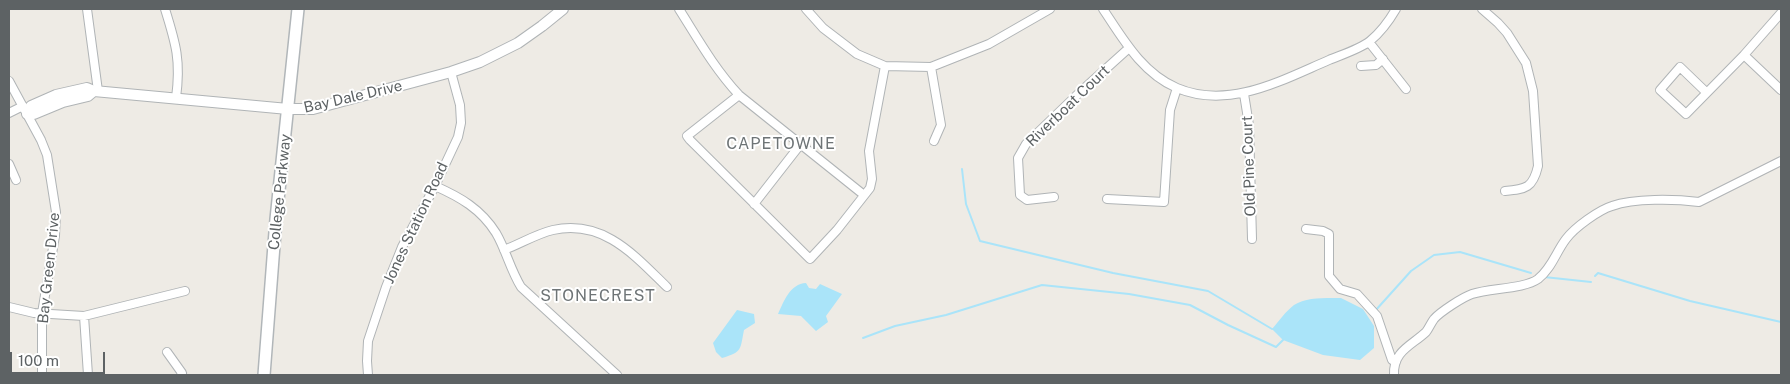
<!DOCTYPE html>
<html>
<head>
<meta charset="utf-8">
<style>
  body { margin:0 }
  #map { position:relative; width:1790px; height:384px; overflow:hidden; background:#eeebe5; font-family:"Public Sans",sans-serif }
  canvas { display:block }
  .frame { position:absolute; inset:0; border:10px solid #5d6264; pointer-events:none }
  .scale { position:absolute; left:10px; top:352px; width:95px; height:22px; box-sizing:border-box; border:2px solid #5d6264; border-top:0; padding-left:6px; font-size:15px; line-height:18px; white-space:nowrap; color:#5d6264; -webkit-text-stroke:4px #fff; paint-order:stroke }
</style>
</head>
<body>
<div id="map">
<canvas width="1790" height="384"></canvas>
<div class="frame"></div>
<div class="scale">100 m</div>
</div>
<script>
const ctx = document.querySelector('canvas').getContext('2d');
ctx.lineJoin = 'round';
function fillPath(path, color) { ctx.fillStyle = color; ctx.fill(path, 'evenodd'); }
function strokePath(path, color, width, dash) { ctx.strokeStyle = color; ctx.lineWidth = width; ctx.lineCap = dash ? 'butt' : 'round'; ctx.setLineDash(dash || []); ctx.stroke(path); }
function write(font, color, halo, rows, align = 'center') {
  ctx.font = font + ' "Public Sans",sans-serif'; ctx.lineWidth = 4; ctx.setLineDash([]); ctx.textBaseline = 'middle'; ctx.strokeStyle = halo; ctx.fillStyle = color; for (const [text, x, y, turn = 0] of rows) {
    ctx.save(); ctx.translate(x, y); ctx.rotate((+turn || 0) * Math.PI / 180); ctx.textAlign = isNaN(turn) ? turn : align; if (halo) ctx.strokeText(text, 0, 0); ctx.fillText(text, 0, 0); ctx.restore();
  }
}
const water = new Path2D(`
  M806,283l3,5 7,1 4,-5 22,10 -16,22 2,6 -12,9 -15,-15 -23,-2c6,-13 12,-30 28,-31z
  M1341,298l22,11 11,17v22l-14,12 -37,-5 -40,-15 -11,-11c7,-8 14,-18 22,-24 12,-8 32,-7 47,-7z
  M737,310l17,4 1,9 -11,7c-4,19 -1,22 -22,28l-6,-6 -3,-9z`);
const stream = new Path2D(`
  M962,169l4,35 14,37 133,32 95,18 64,38
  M1595,276l3,-3 92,28 91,21
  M1544,277l47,5
  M1375,311l36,-40 23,-16 26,-3 71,21
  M863,338l32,-12 51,-11 96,-30 87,9 61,11 38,20 48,22 7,-7`);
const minor = new Path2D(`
  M87,9l11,82
  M165,9c11,35 16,52 11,89
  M679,9c19,30 35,59 60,86l125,100
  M806,9l17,19 34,26 28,12 46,1 58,-23 61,-35
  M1103,9c20,30 39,64 74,79 52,22 105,-8 152,-28 12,-5 31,-11 41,-19 11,-9 19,-20 26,-32
  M1482,9l16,14 9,10 19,30 7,28 5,75c-5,22 -12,23 -33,25
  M1369,42l37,47
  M1744,55l37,35
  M1361,66l15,-1 7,-6
  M931,67l10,58 -7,16
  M9,81l32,59 6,15 9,57 -1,24 -13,77v62
  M1706,92l-26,-25 -20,23 26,24 58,-59 37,-42
  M1244,94l5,31 3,114
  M739,95l-52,41 3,4 120,119 27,-29 33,-42 2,-9 -3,-28 16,-85
  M9,113l14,-7
  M9,164l7,16
  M435,186c25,11 46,23 61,47 10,17 14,36 25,54l96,88
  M1054,197l-27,3 -7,-5 -2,-37 8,-14 53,-51 50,-45
  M1107,199l57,3 6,-92 7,-22
  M754,204l46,-59
  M1306,229l17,2 6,3v42l11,13 17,5 20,22 15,44 4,2
  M504,250c16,-6 32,-16 49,-20 51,-11 82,26 114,57
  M9,307l25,6 50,3 101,-25
  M84,316l4,59
  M167,352l15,21 -1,2
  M368,375l-1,-14 1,-20 18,-54 16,-40 33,-61 23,-49 3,-14 -1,-18 -9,-33
  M1394,375c-1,-24 17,-29 32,-43 3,-4 5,-9 8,-13 6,-7 29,-22 38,-25 18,-6 52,-5 66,-15 14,-11 18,-27 28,-40 9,-12 33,-29 46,-33 22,-8 63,-7 87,-4l82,-41`);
const tertiary = new Path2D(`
  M94,91l-6,5 -25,6 -29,12h-7l4,-8 25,-11 31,-7 7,3 194,18h25l138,-37 29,-10 38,-19 24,-17 21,-17`);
const secondary = new Path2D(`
  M264,375l12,-156 22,-210`);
const streetNames = [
  ["Bay Dale Drive",353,97,-13],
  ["Riverboat Court",1068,106,-44],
  ["Old Pine Court",1249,166,-92],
  ["College Parkway",280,192,-84],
  ["Jones Station Road",416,223,-65],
  ["Bay Green Drive",49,268,-84]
];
const neighbourhoodNames = [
  ["CAPETOWNE",781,144],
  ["STONECREST",598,296]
];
fillPath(water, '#aae4f9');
strokePath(stream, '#aae4f9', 2);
strokePath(minor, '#b0b4b6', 10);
strokePath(tertiary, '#b0b4b6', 12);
strokePath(secondary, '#b1b6b9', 14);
strokePath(minor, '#fff', 8);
strokePath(tertiary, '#fff', 10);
strokePath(secondary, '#fff', 11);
write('15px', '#5d6264', '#fff', streetNames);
ctx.letterSpacing = '1px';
write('16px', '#6e7476', '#fff', neighbourhoodNames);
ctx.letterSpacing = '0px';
</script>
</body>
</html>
